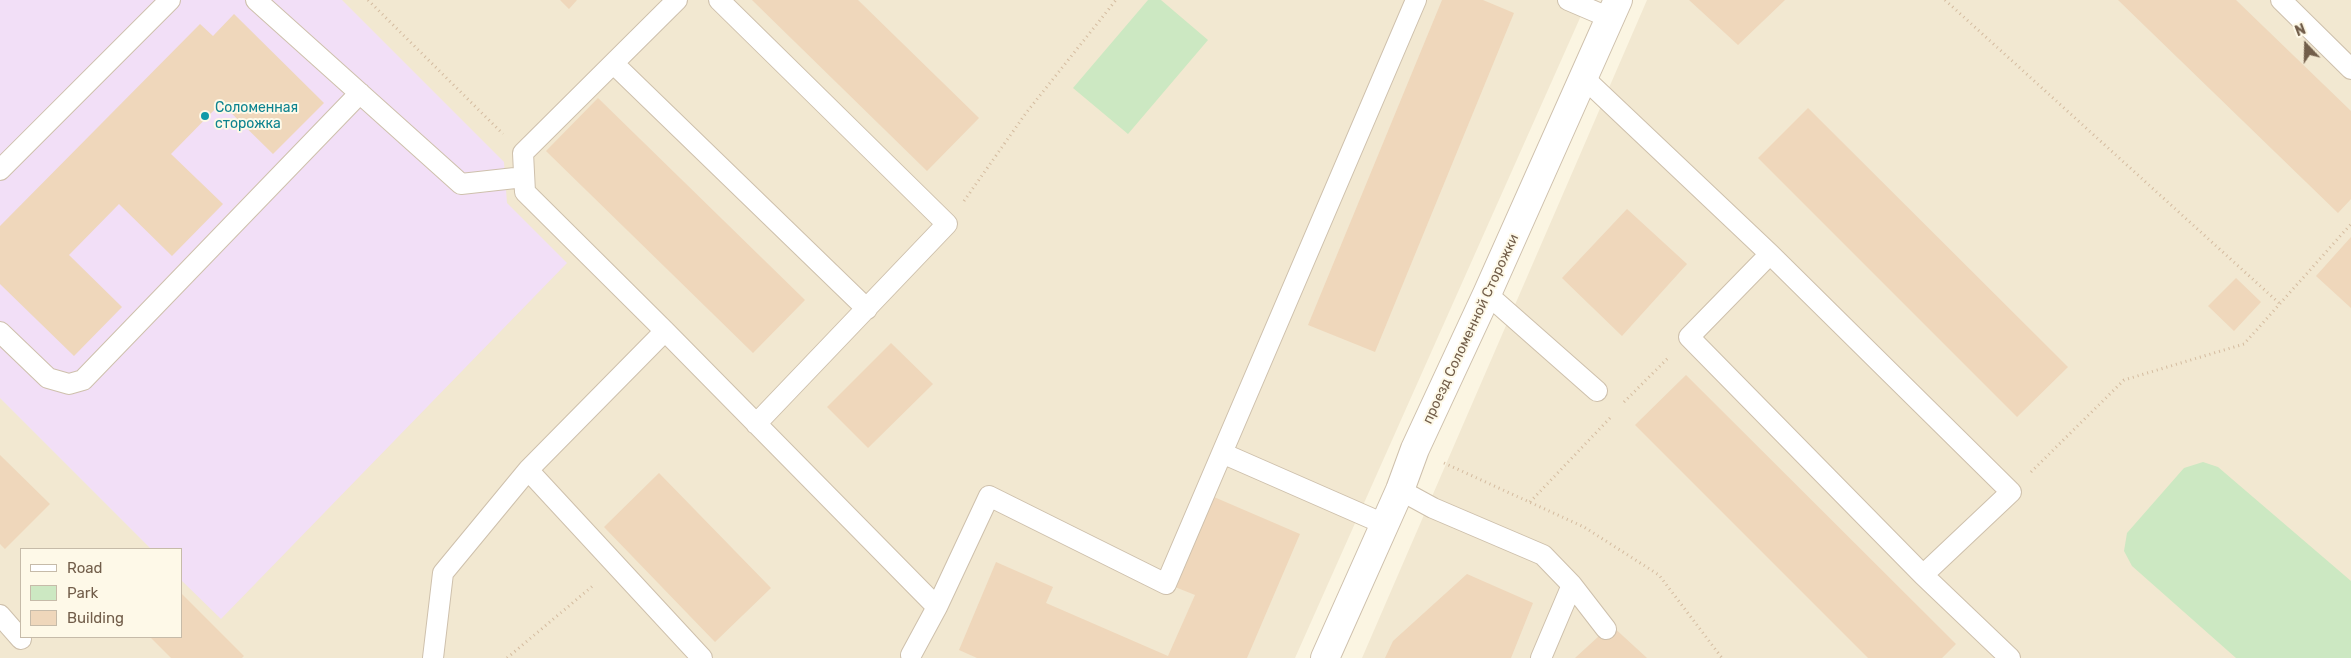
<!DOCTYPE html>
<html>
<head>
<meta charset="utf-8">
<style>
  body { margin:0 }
  #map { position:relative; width:2351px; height:658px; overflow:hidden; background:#fbf5e2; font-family:Rubik,sans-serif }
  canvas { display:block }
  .legend { position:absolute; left:20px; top:548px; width:162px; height:90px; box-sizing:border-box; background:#fef9e8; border:1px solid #c6bba9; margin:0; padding:6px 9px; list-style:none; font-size:15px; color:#725e4a }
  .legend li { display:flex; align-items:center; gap:10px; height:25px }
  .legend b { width:25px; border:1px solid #c6bba9 }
  .north { position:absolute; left:2281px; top:20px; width:50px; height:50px; -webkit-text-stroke:4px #fef9e8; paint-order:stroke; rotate:339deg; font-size:14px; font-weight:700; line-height:20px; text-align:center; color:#725e4a }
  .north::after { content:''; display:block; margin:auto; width:18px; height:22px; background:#725e4a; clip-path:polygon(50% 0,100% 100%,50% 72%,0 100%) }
</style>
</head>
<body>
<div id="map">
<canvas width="2351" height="658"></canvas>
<ul class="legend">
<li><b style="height:6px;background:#fff"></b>Road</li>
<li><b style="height:14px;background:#cce8c2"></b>Park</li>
<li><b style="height:14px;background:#efd7bb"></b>Building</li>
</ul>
<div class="north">N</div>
</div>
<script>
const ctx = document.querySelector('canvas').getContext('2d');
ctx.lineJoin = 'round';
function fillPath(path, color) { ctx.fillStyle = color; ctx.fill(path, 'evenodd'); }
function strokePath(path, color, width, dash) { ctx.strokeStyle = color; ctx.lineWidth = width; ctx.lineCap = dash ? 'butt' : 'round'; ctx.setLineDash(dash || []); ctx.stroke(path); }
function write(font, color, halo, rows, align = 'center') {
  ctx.font = font + ' Rubik,sans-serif'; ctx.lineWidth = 4; ctx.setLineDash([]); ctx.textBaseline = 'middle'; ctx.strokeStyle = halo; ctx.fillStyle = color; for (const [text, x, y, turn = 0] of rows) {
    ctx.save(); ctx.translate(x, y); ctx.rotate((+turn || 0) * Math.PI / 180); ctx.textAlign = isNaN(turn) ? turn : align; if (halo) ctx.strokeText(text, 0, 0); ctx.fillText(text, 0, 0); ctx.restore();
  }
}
const residential = new Path2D(`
  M0,0h1588l-293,658h-1295zM21,549h160v88h-160z
  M1647,0h704v658h-989z`);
const education = new Path2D(`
  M0,0h342l162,162 3,41 60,60 -346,356 -40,-39v-31h-30l-151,-151z`);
const green = new Path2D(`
  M1148,0h13l47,40 -80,94 -55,-46z
  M2203,462l15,5 133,114v77h-115l-104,-92 -8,-15 3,-18 57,-65z`);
const building = new Path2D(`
  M560,0h17l-8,9z
  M752,0h106l121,118 -52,53z
  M1442,0h41l31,13 -139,339 -67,-27z
  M1689,0h96l-47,45z
  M2118,0h118l115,111v88l-13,14z
  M234,14l90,89 -51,51 -52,-51 -50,51 52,50 -51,52 -53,-52 -50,51 53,52 -48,49 -74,-72v-58l200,-202 13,12z
  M598,98l207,202 -52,53 -207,-202z
  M1808,108l260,259 -51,50 -259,-259z
  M1627,209l60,55 -65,72 -60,-58z
  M2351,237v71l-35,-32z
  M2236,278l25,24 -27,29 -26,-25z
  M891,343l42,41 -65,64 -41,-41z
  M1686,375l270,269 -14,14h-74l-233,-233z
  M0,455l50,49 -45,45 -5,-5z
  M659,473l112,115 -56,54 -111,-115z
  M1214,497l86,37 -53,124h-270l-18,-8 37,-88 57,25 -7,16 122,53 27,-61 -20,-8z
  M1467,574l66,29 -22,55h-126l8,-17z
  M181,593l63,63 -2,2h-71l-21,-21h31z
  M1611,625l36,33h-72z`);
const path = new Path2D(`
  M368,0l135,134
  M1945,0l334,303
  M964,201l62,-88 90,-113
  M1624,402l45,-45
  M1444,463l140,64 75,48 63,83
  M2031,472l93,-92 120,-36 107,-120
  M1530,502l80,-84
  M507,658l88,-74`);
const lane = new Path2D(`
  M256,0l205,184 63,-7
  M677,0l-154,153 2,39 140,139 272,276
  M719,0l228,224 -191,200
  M1568,0l42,18
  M2281,0l70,69
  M614,64l253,245
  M1584,78l186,176 241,238 -88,83
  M0,170l170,-170
  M1770,254l-81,83 234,238 87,83
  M1487,294l110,97
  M665,331l-137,139 174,188
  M0,332l48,46 21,6 14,-4 277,-287
  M1222,453l194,-453
  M1400,490l33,18 110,47 29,30 -31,73
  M1572,585l34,44
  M0,615l21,24
  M911,655l26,-48 52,-111 177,88 56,-131 162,71
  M433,658l10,-85 85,-103`);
const street = new Path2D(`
  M1325,658l75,-168 15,-41 72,-155 131,-294`);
const markers = [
  [205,116,5,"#0f9aa8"]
];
const cultureNames = [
  ["Соломенная",215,108],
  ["сторожка",215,124]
];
const streetNames = [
  ["проезд Соломенной Сторожки",1471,329,-65]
];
fillPath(residential, '#f2e8d1');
fillPath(education, '#f2dff7');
fillPath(green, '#cce8c2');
fillPath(building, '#efd7bb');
strokePath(lane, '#cec0ac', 22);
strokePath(street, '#cec0ac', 30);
strokePath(path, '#d4bb9f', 3, [1, 4]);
strokePath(lane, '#fff', 20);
strokePath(street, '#fff', 28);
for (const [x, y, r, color] of markers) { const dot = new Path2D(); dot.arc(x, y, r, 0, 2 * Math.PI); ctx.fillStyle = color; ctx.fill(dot); strokePath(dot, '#fef9e8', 2); }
write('14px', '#0d838f', '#fef9e8', cultureNames, 'left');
write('14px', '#725e4a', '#fef9e8', streetNames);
</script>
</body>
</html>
